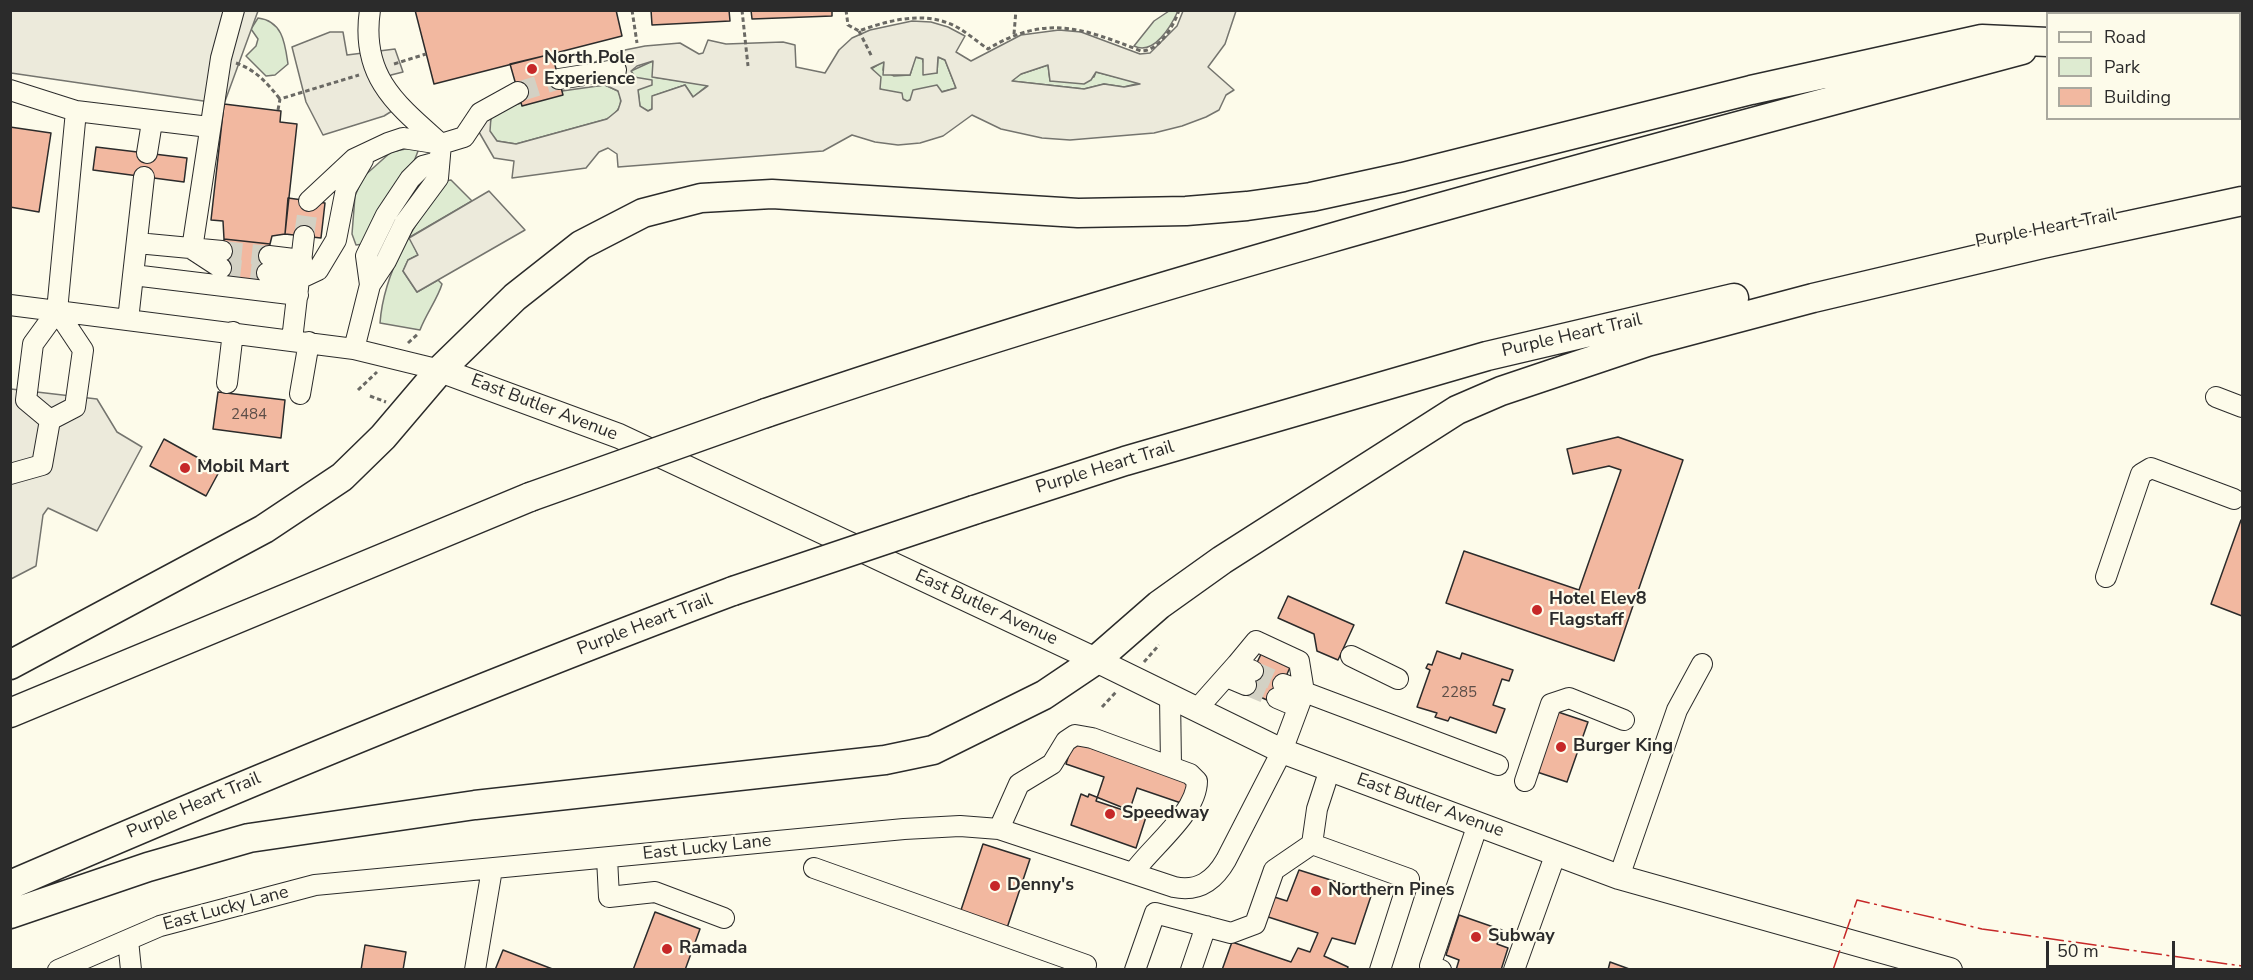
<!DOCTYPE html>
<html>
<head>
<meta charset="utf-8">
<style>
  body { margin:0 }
  #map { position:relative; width:2253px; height:980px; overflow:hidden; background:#fdfbea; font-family:"Nunito Sans",sans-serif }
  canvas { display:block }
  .frame { position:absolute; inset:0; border:12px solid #2b2b2b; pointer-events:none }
  .legend { position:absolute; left:2046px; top:12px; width:195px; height:108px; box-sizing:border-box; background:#fdfbea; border:2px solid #a9a89e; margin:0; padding:8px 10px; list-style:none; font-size:18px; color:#2b2b2b }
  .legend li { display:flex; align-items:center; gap:12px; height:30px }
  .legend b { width:30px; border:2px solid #a9a89e }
  .scale { position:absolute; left:2046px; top:941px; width:129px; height:27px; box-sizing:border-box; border:3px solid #2b2b2b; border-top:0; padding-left:8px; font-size:18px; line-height:21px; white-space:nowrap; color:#2b2b2b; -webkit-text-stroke:4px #fdfbea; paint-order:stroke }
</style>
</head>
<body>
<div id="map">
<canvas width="2253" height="980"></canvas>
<div class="frame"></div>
<ul class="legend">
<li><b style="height:8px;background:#fdfbea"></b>Road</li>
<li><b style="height:16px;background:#deebd1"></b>Park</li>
<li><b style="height:16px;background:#f2b8a0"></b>Building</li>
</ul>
<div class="scale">50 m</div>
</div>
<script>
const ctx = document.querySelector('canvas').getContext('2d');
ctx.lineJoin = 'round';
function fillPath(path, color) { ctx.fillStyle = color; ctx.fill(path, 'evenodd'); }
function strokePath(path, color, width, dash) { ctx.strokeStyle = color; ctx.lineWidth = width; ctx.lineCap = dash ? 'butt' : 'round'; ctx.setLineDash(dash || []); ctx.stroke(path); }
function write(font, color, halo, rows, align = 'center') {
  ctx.font = font + ' "Nunito Sans",sans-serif'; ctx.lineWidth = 4.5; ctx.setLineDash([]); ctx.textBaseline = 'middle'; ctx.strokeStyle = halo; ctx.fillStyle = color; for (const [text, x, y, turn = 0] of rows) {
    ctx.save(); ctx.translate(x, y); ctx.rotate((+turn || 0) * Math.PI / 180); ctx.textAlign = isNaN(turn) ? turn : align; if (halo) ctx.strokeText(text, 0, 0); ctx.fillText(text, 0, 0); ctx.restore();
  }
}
const green = new Path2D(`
  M1169,11h9c-7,15 -24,45 -44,35l20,-25z
  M258,18c25,3 27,26 30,46l-13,11 -9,1 -20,-20 10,-10 2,-7 -7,-10z
  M915,57l8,2v3l14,11 1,-16 7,3 11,28 -49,13 -27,-12 -9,-20 13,-8 -1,9 11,6 16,-1z
  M653,61v16l55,8 -15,12 -8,-12 -32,11 -1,13 -4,2 -8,-4 -2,-17 5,-3 -12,-16z
  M1048,65l2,16 44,-4 2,-5 44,11 -16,4 -20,-3 -20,5 -73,-8 10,-7z
  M605,85l13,6c7,13 0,21 -11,28l-91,25 -19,-3 -8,-10 2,-14c24,-20 83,-30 114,-32z
  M415,147l3,4 -5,13 -49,80 -8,1 -4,-11 3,-38 8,-19 28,-25z
  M451,180l21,21 -62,36 8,18 -10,5 -5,11 14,21 21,-12 4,4c-4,14 -16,30 -22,46l-40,-7c4,-54 35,-99 65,-142z`);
const parking = new Path2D(`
  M11,11h247l-34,93 -213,-31z
  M1183,11h53l-11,33 -17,23 26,23 -8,5 -7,15 -13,7 -24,9 -28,7 -84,7 -28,-2 -41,-9 -29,-14 -29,21 -23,7 -22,2 -23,-3 -23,-7 -29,16 -205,16 -1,-13 -9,-6 -9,4 -13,16 -74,10 2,-17 -20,-3 -26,-45 157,-63 20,-4 35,-3 19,11 4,-1 5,-13 18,4 57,-2 12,3 1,22 29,6 14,-23 13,-12 18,-8 42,-9 19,1 17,5 17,9 -9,16 15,9 50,-26 38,-5 22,2 59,22 10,-1 27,-27zM916,57l7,2v16l14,-2 1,-16 7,3 11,28 -14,4 -5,-7 -24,5 -3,10 -3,1 -4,-2 -1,-6 -22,-4 1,-12 -10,-9 13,-6 -1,13h27zM653,61l-1,16 56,9 -15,11 -8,-12 -33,11v13l-4,2 -8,-5 -2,-16 14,-5v-5l-18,-3 -3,-6 6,-5zM1048,65l2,16 34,3 7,-4 5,-8 44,12 -16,3 -20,-3 -20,5 -72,-8 9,-7zM605,85l13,6 3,10 -3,9 -11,9 -91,25 -19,-3 -7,-10 1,-14 10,-8 61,-18z
  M330,32h13l4,23 48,-6 8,23 -12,3 -2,4 3,32 -8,5 -61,19 -17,-33 -14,-55z
  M489,191l36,39 -108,62 -14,-21 5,-11 10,-5 -9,-17z
  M11,389l86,10 20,33 25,15 -45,84 -49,-23 -5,7 -7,51 -25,13z`);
const building = new Path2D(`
  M415,10h201l6,26 -188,48z
  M651,10h78l1,11 -78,4z
  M751,10h81v6l-80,3z
  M552,54l11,41 -41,11 -12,-42z
  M224,104l57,7 -1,11 17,2 -12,110 -13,2 -2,8 -46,-5 -1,-18 -12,-1z
  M10,127l41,6 -12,79 -29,-5z
  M96,147l91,11 -3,24 -91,-12z
  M288,198l37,5 -4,35 -36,-4z
  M224,239l46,5 -5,44 -46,-6z
  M218,392l67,8 -4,38 -68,-9z
  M1618,437l65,23 -69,201 -168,-58 18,-52 115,39 42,-120 -12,-4 -36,8 -6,-25z
  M164,439l56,31 -14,26 -56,-30z
  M2241,520h1v96l-31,-12z
  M1288,596l66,29 -16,35 -21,-9 -3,-17 -36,-16z
  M1263,650l29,13 -18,40 -30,-13z
  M1437,651l23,8 2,-6 51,17 -4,11 -7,-2 -9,26 12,4 -9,24 -46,-16 -2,4 -13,-4 2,-4 -20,-6 13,-37 -4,-2 2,-4 4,1z
  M1555,711l33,11 -21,60 -33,-11z
  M1073,742l116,39 -8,22 -44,-15 -8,24 -33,-11 8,-24 -38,-13z
  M1081,794l7,3 1,-3 57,23 -10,31 -65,-23z
  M983,844l47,15 -23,69 -47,-15z
  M1299,870l73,23 -17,51 -23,-6 -8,18 24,11 -1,3h-125l10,-28 59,20 7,-14 12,4 8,-19 -56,-18 6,-20 19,6z
  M655,912l45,17 -15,41h-52z
  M1459,915l43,15 -5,14 11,4 -7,22h-45l3,-10 -13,-5z
  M365,945l41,7 -3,18h-42z
  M503,950l52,20h-60z
  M1610,962l22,8h-24z`);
const minorTunnel = new Path2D(`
  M518,92l41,-13
  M304,236l5,-35
  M222,251l47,5
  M221,268l46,5
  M1253,671l30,13
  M1246,685l31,13`);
const path = new Path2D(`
  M632,10l5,33
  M742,10l6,56
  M846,10l2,15 11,6c27,-10 61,-19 89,-8 14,5 28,18 40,26 57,-35 95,-21 153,2 18,0 33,-25 38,-41
  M859,31l13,26
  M1014,34l2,-24
  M236,63c20,7 31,20 44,36
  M394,64l32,-10
  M278,110l2,-11 79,-24
  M408,343l10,-9
  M358,390l19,-18
  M370,396l16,6
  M1144,662l15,-17
  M1102,707l15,-16
  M2241,970l1,-1`);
const minor = new Path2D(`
  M559,79l57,-9
  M10,90l66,21 133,16
  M147,153l5,-31
  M309,201l45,-42 34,-16 15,-5 38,6 23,-7 16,-24 38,-21
  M137,243l85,8
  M269,256l33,4
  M221,268l-29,-19 29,-191 13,-48
  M267,273l34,5 17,-8 18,-30 10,-51 17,-29
  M133,275l165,20
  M370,285l-4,-29 20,-41 24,-36 13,-13 15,-4
  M10,305l344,44 86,21
  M128,320l16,-143
  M292,340l12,-104
  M354,349l16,-64 16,-24 18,-37 34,-46 3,-34c-44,-39 -81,-67 -71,-134
  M227,383l6,-51
  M300,394l9,-52
  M2216,397l26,10
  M50,420l-24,-20 7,-56 24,-33 19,-200
  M50,420l25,-13 8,-57 -26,-39
  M10,474l32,-9 8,-45
  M2106,577l35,-103 10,-6 83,31
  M1351,656l47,23
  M1227,677l19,8
  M1283,684l215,81
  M1170,696l1,70
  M1277,698l21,9
  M1197,709l40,-45 16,7
  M1525,781l26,-77 18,-6 55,22
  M999,829l20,-45 33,-20 14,-23 9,-6 17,3 98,36 7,7c0,32 -46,66 -64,92
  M1312,844l97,35 -29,91
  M607,858l2,39 46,-5 69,26
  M814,868l272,97
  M1619,877l58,-167 25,-46
  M128,940l3,30
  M58,970l102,-44 155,-41 589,-56 56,-3 39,3 175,58c24,5 40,-6 52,-27l56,-109 22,-59 -5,-31 -43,-20 -19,23
  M475,970l17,-101
  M1135,970l20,-57 76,20 24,-9 19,-54 38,-26 5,-35 13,-40
  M1191,970l15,-44
  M1441,970l-11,-4 48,-142
  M1514,970l42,-117`);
const major = new Path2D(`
  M440,370l179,66 477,224 186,91 337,126 331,93`);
const highway = new Path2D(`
  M2182,14l14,-4
  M766,413c413,-141 835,-250 1256,-363
  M974,510l151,-49 362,-105 247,-58
  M10,665l254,-136 78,-52 41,-40 57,-67 75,-73 66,-52 62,-32 58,-15 71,-4 306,19 108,-2 61,-5 64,-9 92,-20 348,-87 231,-51 66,3
  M10,713l520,-216
  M10,885c239,-103 480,-203 723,-294
  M10,914l138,-47 101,-29 226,-33 410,-45 48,-10 111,-55 52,-35 63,-55 63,-45 235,-150 44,-19 146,-49 166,-44 229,-54 200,-43`);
const highwayBridge = new Path2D(`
  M530,497l236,-84
  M733,591l241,-81`);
const power = new Path2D(`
  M1833,970l24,-70 125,29 260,37`);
const markers = [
  [532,69,6,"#c62828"],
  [185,468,6,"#c62828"],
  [1537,610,6,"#c62828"],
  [1561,747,6,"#c62828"],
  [1110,814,6,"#c62828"],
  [995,886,6,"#c62828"],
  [1316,891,6,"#c62828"],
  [1476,937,6,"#c62828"],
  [667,949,6,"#c62828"]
];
const numberNames = [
  ["2484",249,415],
  ["2285",1459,693]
];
const poiNames = [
  ["North Pole",544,59],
  ["Experience",544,80],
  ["Mobil Mart",197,468],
  ["Hotel Elev8",1549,600],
  ["Flagstaff",1549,621],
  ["Burger King",1573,747],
  ["Speedway",1122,814],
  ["Denny's",1007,886],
  ["Northern Pines",1328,891],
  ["Subway",1488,937],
  ["Ramada",679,949]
];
const streetNames = [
  ["Purple Heart Trail",2046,229,-11],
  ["Purple Heart Trail",1572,336,-13],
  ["East Butler Avenue",544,408,21],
  ["Purple Heart Trail",1105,468,-17],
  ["East Butler Avenue",986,608,25],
  ["Purple Heart Trail",645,625,-21],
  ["Purple Heart Trail",194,806,-23],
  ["East Butler Avenue",1430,806,20],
  ["East Lucky Lane",707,848,-6],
  ["East Lucky Lane",226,909,-15]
];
fillPath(green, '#deebd1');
strokePath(green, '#74746e', 1.5);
fillPath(parking, '#eceadb');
strokePath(parking, '#74746e', 1.5);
fillPath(building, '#f2b8a0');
strokePath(building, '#2b2b2b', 1.5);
strokePath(minorTunnel, '#d3d1c4', 20, [20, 10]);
strokePath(minor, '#2b2b2b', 22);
strokePath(major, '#2b2b2b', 26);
strokePath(highway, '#2b2b2b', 31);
strokePath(path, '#6a6964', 3, [4.5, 3]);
strokePath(minor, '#fdfbea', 20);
strokePath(major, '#fdfbea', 24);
strokePath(highway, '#fdfbea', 28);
strokePath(highwayBridge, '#2b2b2b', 31, []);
strokePath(highwayBridge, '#fdfbea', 28);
strokePath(power, '#c62828', 1.5, [21, 4.5, 3, 4.5]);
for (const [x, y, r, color] of markers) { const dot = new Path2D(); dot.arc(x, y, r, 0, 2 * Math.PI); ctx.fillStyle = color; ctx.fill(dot); strokePath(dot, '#fdfbea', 2); }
write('15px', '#5d4e48', null, numberNames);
write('bold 18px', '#2b2b2b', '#fdfbea', poiNames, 'left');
write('18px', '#2b2b2b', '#fdfbea', streetNames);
</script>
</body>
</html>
